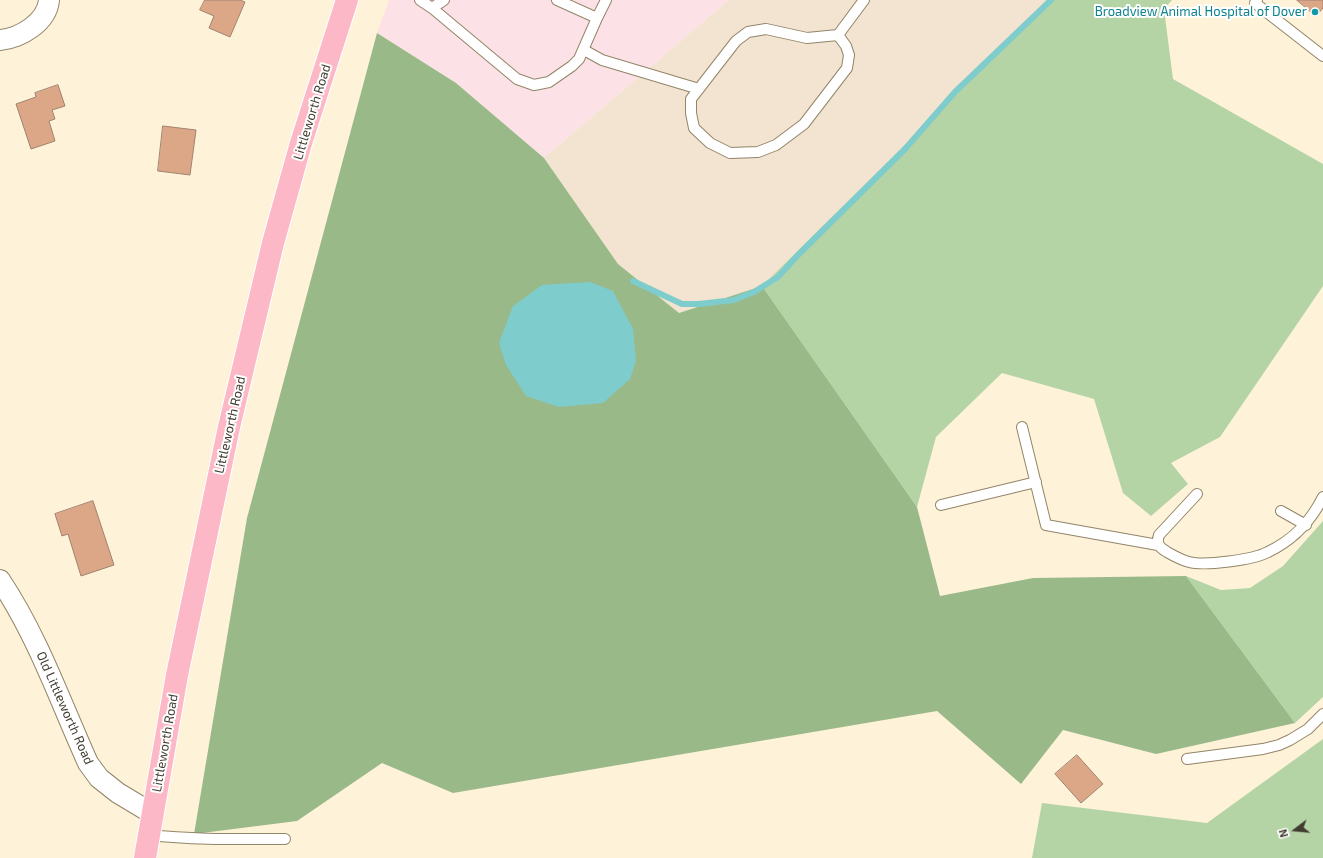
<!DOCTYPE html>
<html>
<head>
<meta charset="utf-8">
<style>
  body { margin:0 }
  #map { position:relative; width:1323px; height:858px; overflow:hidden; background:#fef2d9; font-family:"Exo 2",sans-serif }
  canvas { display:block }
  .north { position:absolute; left:1275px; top:810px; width:40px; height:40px; -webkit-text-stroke:3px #fff; paint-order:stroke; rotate:254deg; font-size:11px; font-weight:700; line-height:16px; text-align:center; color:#423c30 }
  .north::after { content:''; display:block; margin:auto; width:14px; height:18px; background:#423c30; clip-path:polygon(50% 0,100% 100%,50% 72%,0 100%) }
</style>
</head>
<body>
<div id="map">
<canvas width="1323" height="858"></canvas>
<div class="north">N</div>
</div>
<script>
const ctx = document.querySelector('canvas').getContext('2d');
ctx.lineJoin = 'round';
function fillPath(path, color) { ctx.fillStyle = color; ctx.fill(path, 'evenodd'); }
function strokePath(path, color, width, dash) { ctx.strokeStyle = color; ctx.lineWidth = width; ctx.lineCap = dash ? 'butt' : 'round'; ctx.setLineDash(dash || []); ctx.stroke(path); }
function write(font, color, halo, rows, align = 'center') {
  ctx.font = font + ' "Exo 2",sans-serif'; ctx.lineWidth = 4; ctx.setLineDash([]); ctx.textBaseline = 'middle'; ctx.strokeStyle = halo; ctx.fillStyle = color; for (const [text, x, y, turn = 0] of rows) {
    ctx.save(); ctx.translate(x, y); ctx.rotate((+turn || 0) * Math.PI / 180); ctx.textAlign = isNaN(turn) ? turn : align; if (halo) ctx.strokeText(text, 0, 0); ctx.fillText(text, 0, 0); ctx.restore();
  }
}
const commercial = new Path2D(`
  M389,0h340l-185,158 -88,-75 -79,-50z`);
const industrial = new Path2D(`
  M729,0h323l-290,286 -83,27 -61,-49 -74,-106z`);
const green = new Path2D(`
  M1052,0h120l-8,9 9,70 150,85v122l-103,151 -49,26 17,21 -37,32 -28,-23 -29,-94 -92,-26 -66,64 -19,70 -155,-221z
  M1323,521v176l-28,26 -109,-147 35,14 29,-2 33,-22z
  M1323,739v119h-291l10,-55 165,20z`);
const forest = new Path2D(`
  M377,33l79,50 88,75 74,106 61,49 83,-27 155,221 23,89 93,-18 153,-2 109,147 -139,31 -93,-24 -42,54 -84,-73 -484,82 -71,-30 -85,58 -103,13 53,-316z`);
const water = new Path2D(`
  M590,282l23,9 20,38 3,32 -6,18 -27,24 -44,4 -33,-11 -20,-31 -7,-22 14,-37 29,-21z`);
const stream = new Path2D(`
  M633,281l49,23h17l35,-4 20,-8 24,-15 20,-22 107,-106 50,-57 96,-92`);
const building = new Path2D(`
  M205,0h35l5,2 -15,35 -21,-9 5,-12 -14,-6z
  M1297,0h26v8l-7,8z
  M58,85l7,21 -13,4 3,9 -6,2 6,20 -24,8 -15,-45 20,-7 -1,-4z
  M163,126l33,4 -6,45 -32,-4z
  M93,501l21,64 -33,11 -13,-42 -6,2 -7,-22z
  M1077,755l26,29 -22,19 -26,-29z`);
const lane = new Path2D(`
  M420,0l12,8 85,71 17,6 15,-3 23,-16 7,-7 18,-41 -40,-18
  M1257,0l-2,3 68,53
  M432,8l12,-8
  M597,18l9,-18
  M838,35l8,11 3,9 -2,13 -43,56 -28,21 -18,7 -28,1 -20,-10 -16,-15 -3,-15v-14l45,-58 12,-9 18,-3 41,9 31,-3 26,-35
  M584,50l18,10 97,29
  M1022,427l24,98 112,20
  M1197,494l-38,41c-3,9 0,12 8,17 7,4 14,8 22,10 16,4 64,-2 79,-10 25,-12 42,-29 55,-55
  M941,505l95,-23
  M1281,511l25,14
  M1187,759l76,-10 16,-4 11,-5 18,-11 15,-15
  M149,835c46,5 90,4 136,4`);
const street = new Path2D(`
  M0,40c21,-2 47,-18 49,-40
  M0,580c38,57 60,121 88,183l11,15 19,15 35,21`);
const primary = new Path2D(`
  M145,858l32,-183 52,-248 44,-184 28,-100 46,-143`);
const markers = [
  [1315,12,4,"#0f9aa8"]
];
const cultureNames = [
  ["Broadview Animal Hospital of Dover",1307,12]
];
const streetNames = [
  ["Littleworth Road",312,112,-73],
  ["Littleworth Road",230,425,-77],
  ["Old Littleworth Road",65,708,66],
  ["Littleworth Road",165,743,-80]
];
fillPath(commercial, '#fce2e7');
fillPath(industrial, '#f3e4d1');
fillPath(green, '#b5d4a6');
fillPath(forest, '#99b989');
fillPath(water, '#7fcccc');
strokePath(stream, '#7fcccc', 6);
fillPath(building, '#dca787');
strokePath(building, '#a08270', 1);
strokePath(lane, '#928568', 12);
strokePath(street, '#928568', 22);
strokePath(primary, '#fff', 24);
strokePath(lane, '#fff', 10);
strokePath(street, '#fff', 20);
strokePath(primary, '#fdb8c7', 22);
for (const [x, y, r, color] of markers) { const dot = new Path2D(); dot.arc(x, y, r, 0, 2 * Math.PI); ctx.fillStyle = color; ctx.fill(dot); strokePath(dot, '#fff', 1.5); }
write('13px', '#0d838f', '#fff', cultureNames, 'right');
write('13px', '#423c30', '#fff', streetNames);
</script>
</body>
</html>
